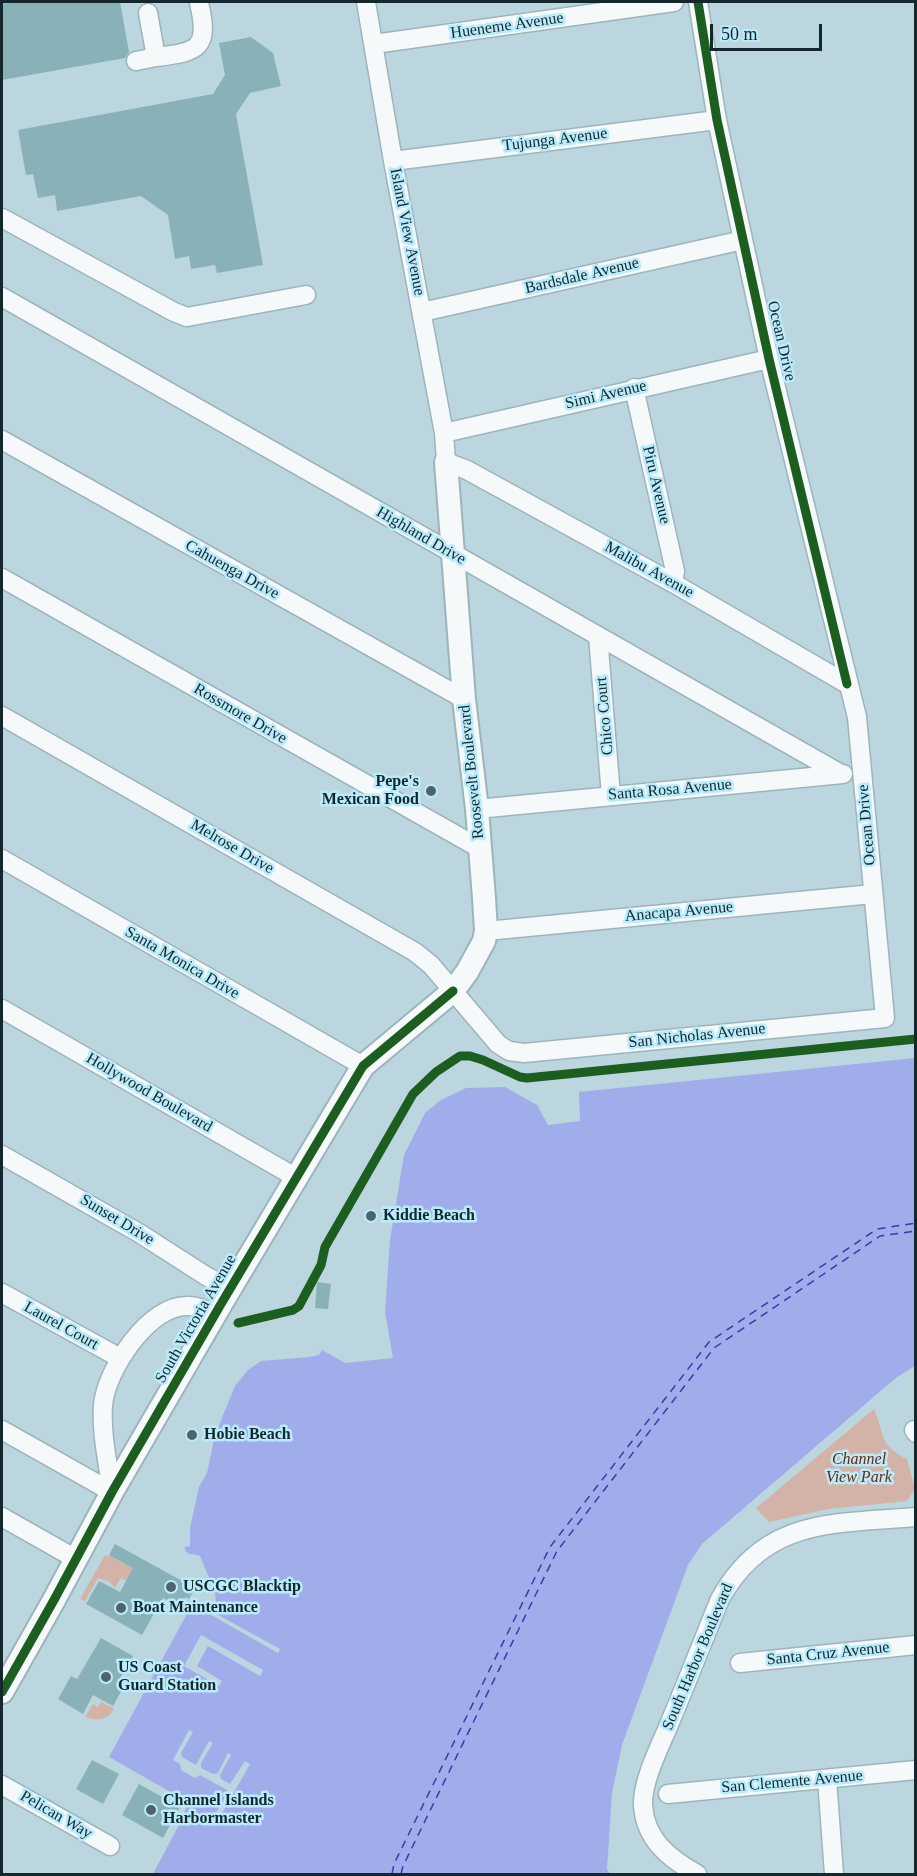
<!DOCTYPE html>
<html>
<head>
<meta charset="utf-8">
<style>
  body { margin:0 }
  #map { position:relative; width:917px; height:1876px; overflow:hidden; background:#bbd6df; font-family:"Times New Roman",serif }
  canvas { display:block }
  .frame { position:absolute; inset:0; border:3px solid #14272d; pointer-events:none }
  .scale { position:absolute; left:710px; top:24px; width:112px; height:27px; box-sizing:border-box; border:3px solid #14272d; border-top:0; padding-left:8px; font-size:18px; line-height:21px; white-space:nowrap; color:#14272d; -webkit-text-stroke:4px #b9ebfb; paint-order:stroke }
</style>
</head>
<body>
<div id="map">
<canvas width="917" height="1876"></canvas>
<div class="frame"></div>
<div class="scale">50 m</div>
</div>
<script>
const ctx = document.querySelector('canvas').getContext('2d');
ctx.lineJoin = 'round';
function fillPath(path, color) { ctx.fillStyle = color; ctx.fill(path, 'evenodd'); }
function strokePath(path, color, width, dash) { ctx.strokeStyle = color; ctx.lineWidth = width; ctx.lineCap = dash ? 'butt' : 'round'; ctx.setLineDash(dash || []); ctx.stroke(path); }
function write(font, color, halo, rows, align = 'center') {
  ctx.font = font + ' "Times New Roman",serif'; ctx.lineWidth = 5; ctx.setLineDash([]); ctx.textBaseline = 'middle'; ctx.strokeStyle = halo; ctx.fillStyle = color; for (const [text, x, y, turn = 0] of rows) {
    ctx.save(); ctx.translate(x, y); ctx.rotate((+turn || 0) * Math.PI / 180); ctx.textAlign = isNaN(turn) ? turn : align; if (halo) ctx.strokeText(text, 0, 0); ctx.fillText(text, 0, 0); ctx.restore();
  }
}
const green = new Path2D(`
  M874,1409c11,26 5,36 33,50l8,30 -8,12 -79,8 -59,13 -13,-14z
  M105,1555l3,2 1,-2 24,13 -2,15 -10,-5 -6,10 -5,-6 -12,-4 -13,23 -5,-2z
  M101,1702l13,6c-5,13 -17,13 -29,9l8,-13 5,3z`);
const water = new Path2D(`
  M915,1058v308l-18,11 -195,167 -14,21 -66,180 -10,48 -5,76 3,5h-457l29,-55 6,-17 -79,-45 85,-156 12,6 2,-15 -10,-34 -12,-6 -3,-11 13,-78 53,-105 19,-13 24,-4 21,4 32,18 48,-5 -8,-46 5,-72 14,-85 21,-42 16,-13 25,-12 39,-1 32,18 11,20 32,-4 -1,-29z`);
const pier = new Path2D(`
  M293,1339l19,3 1,3 9,5 -3,5 -10,2 -48,4 -13,9 -13,16 -20,49 -8,38 -8,14 -9,41v18l-9,2 -1,-7 13,-78 21,-57 18,-33 13,-14 22,-14z
  M193,1554l7,2 15,36 1,10 -5,9 69,38 -2,4 -88,-50 6,-5 9,5 1,-2 -2,-21 -8,-20 -10,-4z
  M201,1635l62,35 -3,6 -52,-30 -11,20 25,15 -3,5 -35,-20z
  M189,1730l4,2 -12,21 1,4 14,8 13,-24 4,2 -12,20v5l12,6 5,-1 10,-20 3,2 -11,20 1,4 9,5 15,-23 5,3 -30,53 -5,-2 11,-20 1,-5 -27,-15 -5,3 -14,-8 -1,-6 -7,-4z`);
const ferry = new Path2D(`
  M392,1874l2,-10 156,-317 159,-205 168,-113 39,-6
  M401,1874l2,-8 154,-315 157,-203 166,-112 36,-5`);
const building = new Path2D(`
  M2,2h118l9,50 -4,6 -123,22z
  M251,37l22,16 8,33 -31,7 -14,21 27,151 -46,8 -2,-8 -24,4 -2,-13 -14,3 -7,-44 -27,-19 -84,15 -2,-16 -17,3 -5,-24 -7,1 -8,-45 195,-36 12,-19 -6,-32z
  M317,1282l14,2 -3,25 -13,-1z
  M115,1544l80,44 -6,11 -3,-2 -5,11 -18,-10 -21,37 -56,-31 13,-23 21,11 13,-24 -24,-13z
  M101,1638l32,18 -17,29 7,3 -10,18 -20,-11 -10,19 -25,-15 13,-23 6,3z
  M92,1760l27,14 -16,30 -27,-15z
  M139,1784l41,23 -17,31 -41,-23z`);
const minor = new Path2D(`
  M366,2l27,159 51,272 2,29 21,8 206,113 174,101
  M374,44l300,-42
  M156,57c42,-5 54,-8 43,-54
  M136,61l20,-4 -8,-44
  M393,161l324,-41
  M2,218l172,94 13,5 119,-22
  M2,297l839,477
  M422,312l321,-72
  M634,388l41,183 -2,12
  M444,433l325,-74
  M2,440l462,259
  M2,578l477,270
  M598,636l13,160
  M2,716l413,236 16,13 67,79 11,7 15,2 361,-35 -28,-301 -88,-358 -52,-239 -19,-118
  M477,809l366,-35
  M2,859l361,207
  M486,931l387,-37
  M2,1009l295,169
  M2,1155l137,78 67,43 24,13
  M2,1293l118,65
  M2,1430l110,62
  M914,1430l2,3
  M112,1492c-4,-29 -11,-58 -9,-87 3,-35 47,-102 86,-99 9,0 18,5 27,7
  M2,1517l74,42
  M740,1663l176,-18
  M827,1779l7,95
  M2,1785l108,61
  M668,1794l248,-24
  M697,1874c-27,-15 -52,-34 -54,-69 -1,-23 16,-57 25,-78 18,-43 35,-86 52,-128 45,-82 115,-75 196,-82`);
const tertiary = new Path2D(`
  M2,1692l52,-92 58,-108 109,-188 142,-238 90,-75 14,-19 17,-31 2,-10 -2,-33 -7,-89 -13,-110 -18,-237`);
const cycleway = new Path2D(`
  M698,2l19,118 52,239 78,325
  M238,1323l55,-13 6,-4 22,-41 4,-18 88,-153 23,-22 24,-16h10l13,4 37,17 7,1 389,-39
  M2,1692l52,-92 58,-108 109,-188 142,-238 90,-75`);
const markers = [
  [431,791,6,"#4e646b"],
  [371,1216,6,"#4e646b"],
  [192,1435,6,"#4e646b"],
  [171,1587,6,"#4e646b"],
  [121,1608,6,"#4e646b"],
  [106,1677,6,"#4e646b"],
  [151,1810,6,"#4e646b"]
];
const streetNames = [
  ["Hueneme Avenue",507,26,-8],
  ["Tujunga Avenue",555,140,-7],
  ["Island View Avenue",407,232,79],
  ["Bardsdale Avenue",582,276,-13],
  ["Ocean Drive",781,341,77],
  ["Simi Avenue",606,395,-13],
  ["Piru Avenue",656,485,77],
  ["Highland Drive",421,536,30],
  ["Cahuenga Drive",232,570,29],
  ["Malibu Avenue",649,570,29],
  ["Rossmore Drive",240,714,30],
  ["Chico Court",605,716,-95],
  ["Roosevelt Boulevard",472,772,-96],
  ["Santa Rosa Avenue",670,790,-5],
  ["Ocean Drive",867,825,-95],
  ["Melrose Drive",232,847,30],
  ["Anacapa Avenue",679,912,-5],
  ["Santa Monica Drive",182,963,30],
  ["San Nicholas Avenue",697,1036,-6],
  ["Hollywood Boulevard",149,1093,30],
  ["Sunset Drive",117,1220,31],
  ["South Victoria Avenue",196,1319,-60],
  ["Laurel Court",61,1326,29],
  ["Santa Cruz Avenue",828,1654,-6],
  ["South Harbor Boulevard",698,1657,-67],
  ["San Clemente Avenue",792,1782,-5],
  ["Pelican Way",56,1815,30]
];
const poiNames = [
  ["Pepe's",419,782,"right"],
  ["Mexican Food",419,800,"right"],
  ["Kiddie Beach",383,1216],
  ["Hobie Beach",204,1435],
  ["USCGC Blacktip",183,1587],
  ["Boat Maintenance",133,1608],
  ["US Coast",118,1668],
  ["Guard Station",118,1686],
  ["Channel Islands",163,1801],
  ["Harbormaster",163,1819]
];
const parkNames = [
  ["Channel",859,1460],
  ["View Park",859,1478]
];
fillPath(green, '#d3b3a7');
fillPath(water, '#a1adea');
fillPath(pier, '#bbd6df');
strokePath(ferry, '#4136ac', 1.5, [8, 6]);
fillPath(building, '#88b2b8');
strokePath(minor, '#9eb4bb', 21);
strokePath(tertiary, '#9eb4bb', 26);
strokePath(minor, '#f5f9fa', 18);
strokePath(tertiary, '#f5f9fa', 22);
strokePath(cycleway, '#1b5e20', 9);
for (const [x, y, r, color] of markers) { const dot = new Path2D(); dot.arc(x, y, r, 0, 2 * Math.PI); ctx.fillStyle = color; ctx.fill(dot); strokePath(dot, '#b9ebfb', 2); }
write('16px', '#14272d', '#b9ebfb', streetNames);
write('bold 16px', '#14272d', '#b9ebfb', poiNames, 'left');
write('italic 16px', '#6e270b', '#b9ebfb', parkNames);
</script>
</body>
</html>
